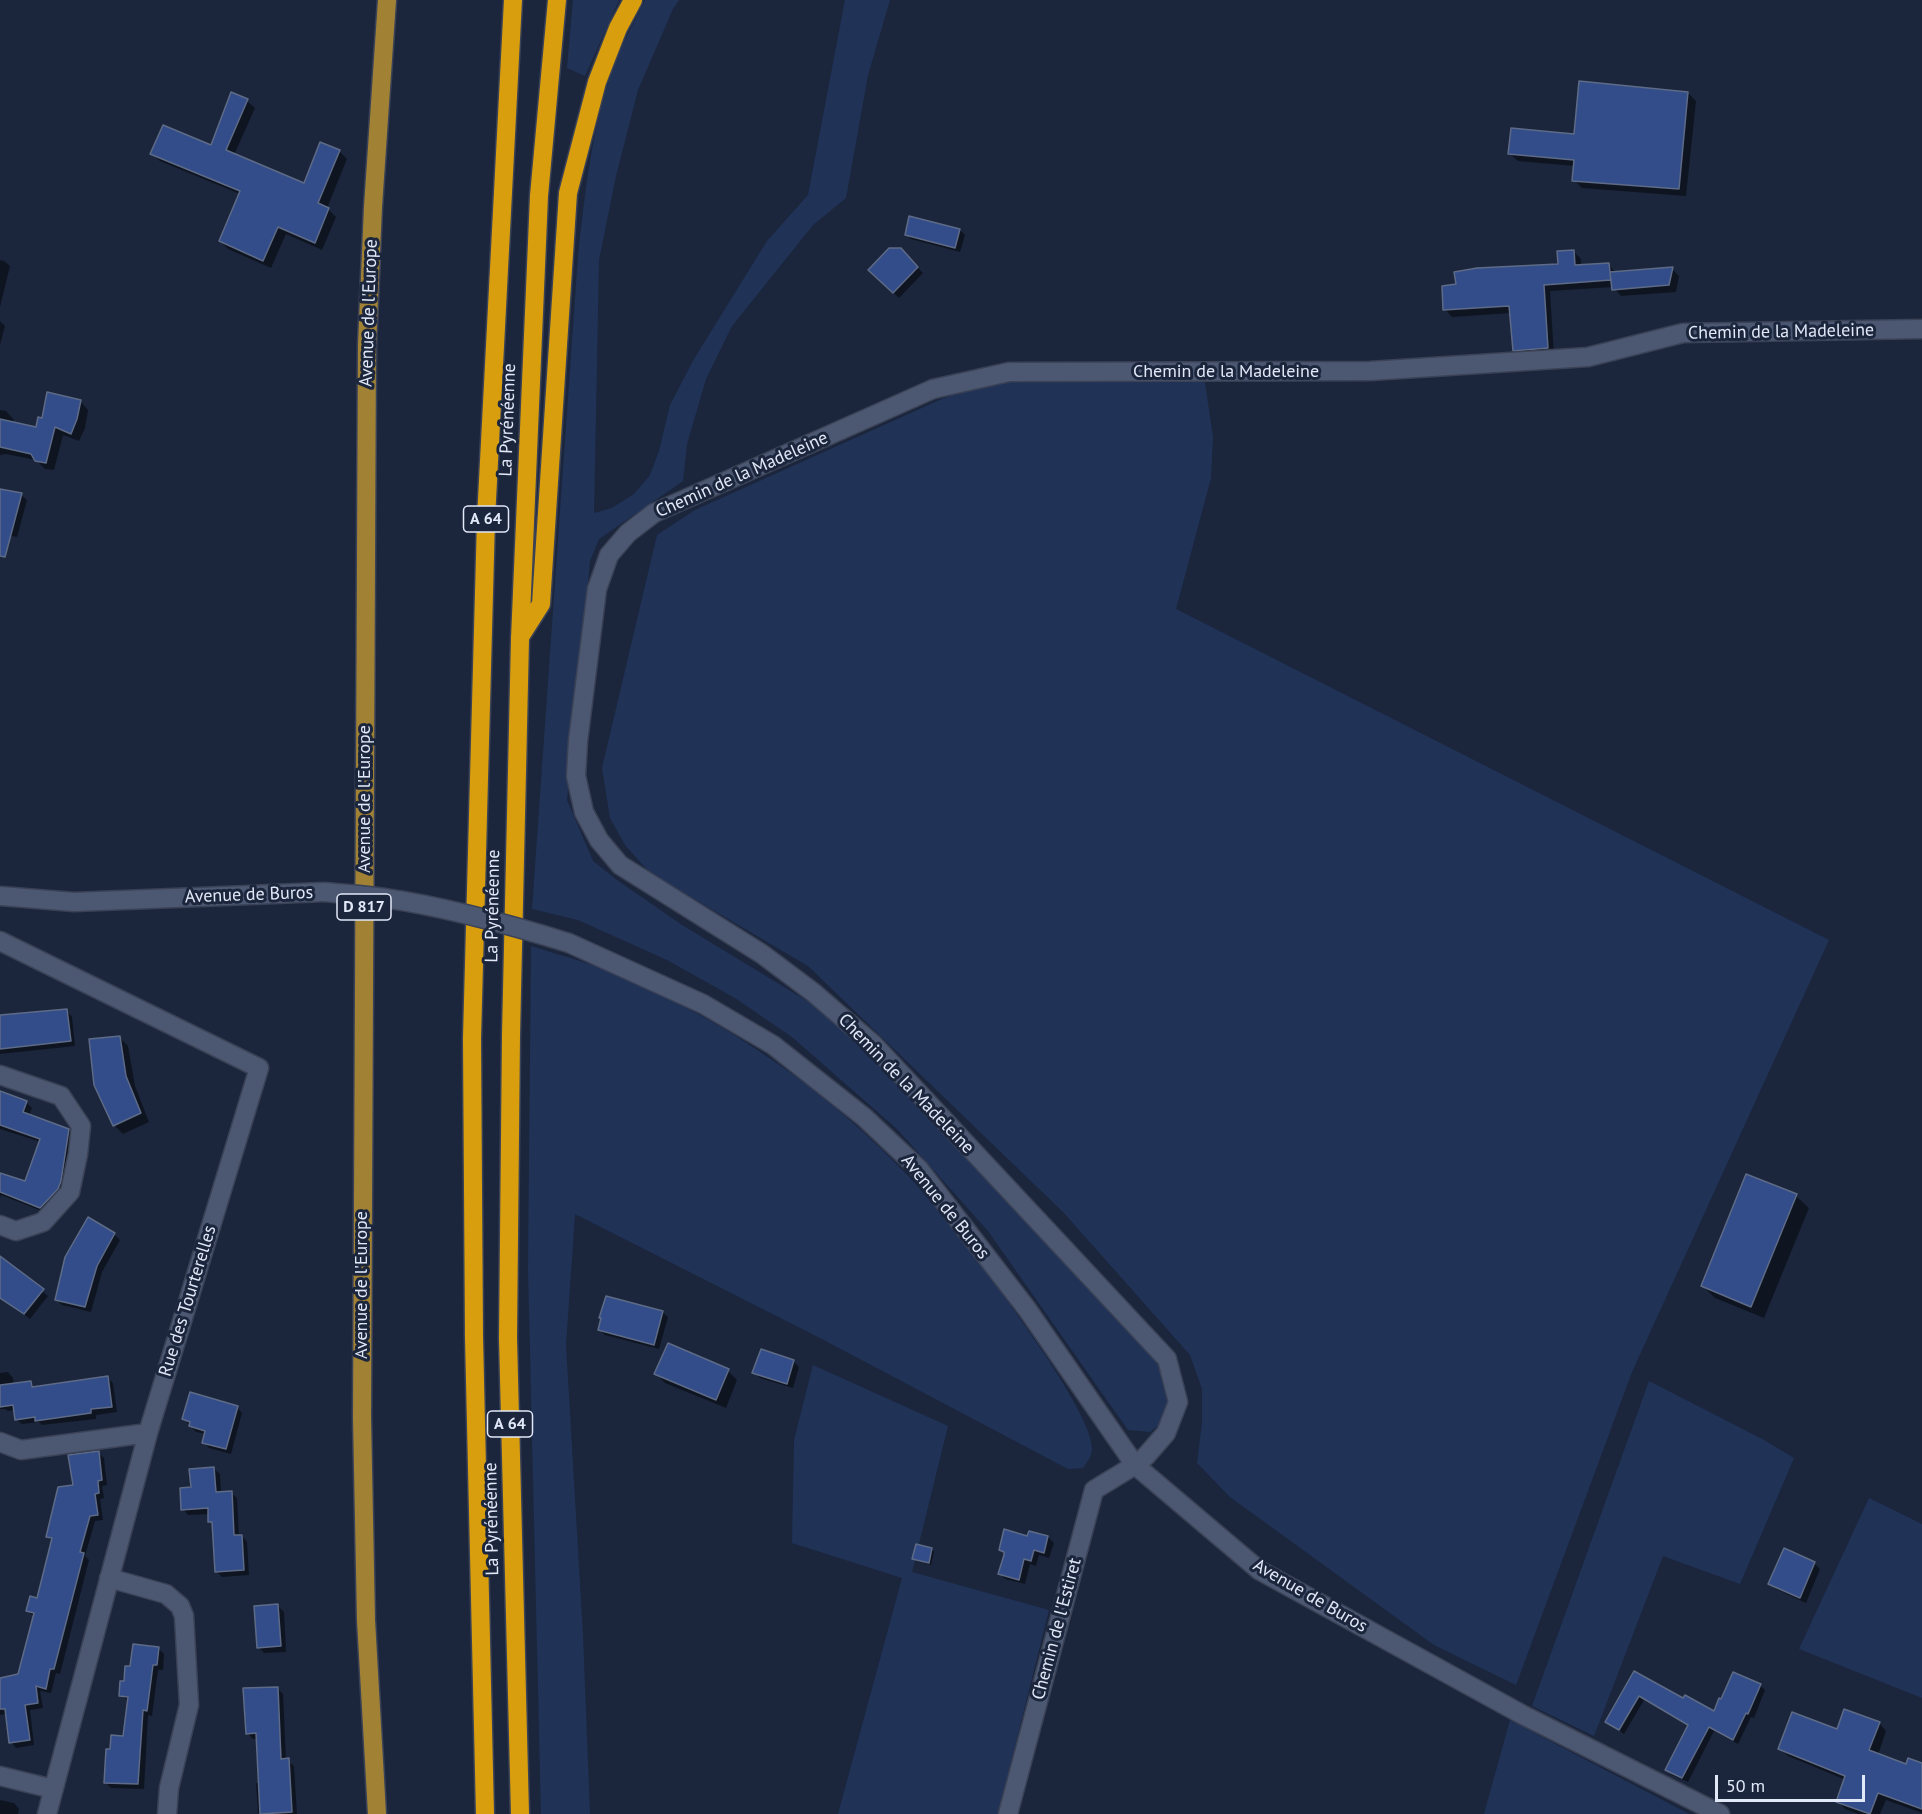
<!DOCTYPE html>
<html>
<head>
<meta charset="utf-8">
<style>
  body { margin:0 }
  #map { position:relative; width:1922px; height:1814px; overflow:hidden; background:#1b263d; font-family:"PT Sans",sans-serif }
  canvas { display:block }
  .scale { position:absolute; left:1715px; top:1775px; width:150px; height:27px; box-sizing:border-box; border:3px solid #e1e8f8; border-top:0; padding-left:8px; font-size:18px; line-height:21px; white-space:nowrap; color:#e1e8f8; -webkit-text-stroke:4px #1b263d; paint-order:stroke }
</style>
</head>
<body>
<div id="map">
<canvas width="1922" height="1814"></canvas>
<div class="scale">50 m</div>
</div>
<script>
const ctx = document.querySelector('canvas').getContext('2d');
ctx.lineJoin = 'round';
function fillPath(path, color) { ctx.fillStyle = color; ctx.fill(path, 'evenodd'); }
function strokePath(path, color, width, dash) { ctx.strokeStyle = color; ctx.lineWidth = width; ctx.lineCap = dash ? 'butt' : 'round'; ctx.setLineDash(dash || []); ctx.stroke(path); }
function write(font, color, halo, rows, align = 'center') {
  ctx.font = font + ' "PT Sans",sans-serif'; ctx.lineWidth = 6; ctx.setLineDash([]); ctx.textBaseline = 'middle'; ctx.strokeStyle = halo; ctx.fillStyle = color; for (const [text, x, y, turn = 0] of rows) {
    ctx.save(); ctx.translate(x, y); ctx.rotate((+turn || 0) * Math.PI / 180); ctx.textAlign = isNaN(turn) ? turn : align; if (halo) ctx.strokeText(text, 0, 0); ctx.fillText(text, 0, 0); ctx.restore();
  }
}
const green = new Path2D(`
  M573,0h46l-34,76 -18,-8z
  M645,0h34l-6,9 -35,81 -22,86 -17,84 -5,253 18,-5 22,-14 16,-19 9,-24 11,-46 24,-46 73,-118 41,-46 37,-195h45l-22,75 -22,123 -33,27 -81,101 -26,53 -19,65 -4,37 -84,58 -9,22 -23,239 26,61 24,19 65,45 130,79 53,46 284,301 12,14 6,20v21l-7,18 -10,8 -22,-2 -140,-199 -91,-102 -105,-92 -57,-39 -68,-38 -89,-40 -46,-11 46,-653c7,-64 15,-139 39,-198 8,-20 19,-39 28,-58z
  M1204,376l9,61 -2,41 -35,131 653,331 -197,432 -116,313 -82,-40 -204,-148 -33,-34 5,-40v-34l-12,-34 -126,-142 -256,-247 -158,-93 -25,-28 -15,-27 -8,-50 55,-233 38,-25 249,-112 41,-13 41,-8z
  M531,946c31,10 64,18 95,32 106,47 204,115 284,200 51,54 93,116 135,177 13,20 46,70 47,93 0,8 -4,13 -9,20l-15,1 -248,-131 -245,-124 -9,131 17,290 7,179h-49l-13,-546z
  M813,1365l135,61 -36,146 137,38 -51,204h-160l64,-236 -110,-35 2,-103z
  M1649,1381l115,59 30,18 -54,126 -77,-28 -69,180 -62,-30z
  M1869,1498l53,26v174l-123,-49z
  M1510,1720l179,94h-205z`);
const shadow = new Path2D(`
  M1688,93l8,8 -10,95 -104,-8 -8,-8 1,-14 -57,-5 -8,-7 65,-19z
  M247,101l8,7 -21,47 71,30 34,-34 8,8 -20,49 9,9 -14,33 -36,-16 -15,34 -43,-19 -8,-8 20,-47 -80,-33 -8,-7 60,-7z
  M910,218l50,12 5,5 -5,17 -49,-13 -5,-5z
  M900,250l23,23 -24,25 -29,-28z
  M1574,252l7,7v7l27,-2 8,9 56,-4 7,7 -3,16 -55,4 -8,-9 -63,4 4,64 -32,2 -7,-7 -4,-37 -59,4 -7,-8 114,-43z
  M0,260l4,1 6,5 -10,41z
  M0,321l5,5 -5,19z
  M80,401l8,9 -3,18 -6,13 -16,-6 -9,35 -9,-1 -9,-9 -30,-6 -6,1v-45l6,1 8,9 -1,3 24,6 6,-9z
  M0,491l21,4 6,5 -10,37 -17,-3z
  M67,1011l5,6 3,29 -75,8v-37z
  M119,1037l9,9 7,40 14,36 -26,12 -9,-9z
  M0,1093l26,9 6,6 -3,7 40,15 5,6 -8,51 -19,26 -46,-18 -1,3v-24l26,9 15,-41 -41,-13z
  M1796,1196l13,12 -45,110 -49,-20 -13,-13z
  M114,1234l6,6 -18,32 -11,40 -29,-7 -6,-6z
  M0,1258l48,38 -18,23 -30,-23z
  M662,1312l6,5 -9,32 -54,-14 -5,-5z
  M669,1345l59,26 9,9 -11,28 -61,-25 -9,-9z
  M793,1361l6,6 -6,21 -33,-10 -6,-5z
  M8,1372l5,6 1,7 16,-2 5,5 72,-11 6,6 4,29 -21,3v4l-54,6 -3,-3 -17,2 -6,-5 -1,-9 -7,1 -3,-2h-5v-36z
  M237,1407l5,6 -11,41 -22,-6 -5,-6 2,-8 -10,-2 -12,-13z
  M98,1453l6,5 3,27 -5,1 2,12 -4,1 3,21 -8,1 -10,35 4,4 -29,114 -4,-1 -5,20 -11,-2 3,17 -13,2 4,35 -18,3 -5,-6 -4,-28 -7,1v-36l20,-3 14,-59 -6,-6 10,-11 15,-58 -6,-6 27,-50z
  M214,1469l6,5 1,19h10l6,5 2,38h3l5,6 2,33 -27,2 -6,-6 -3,-47 -3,-3v-7l-22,1 -5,-6 9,-20z
  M1048,1537l6,6 -5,15 -10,-3 -3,11 -6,-2 -5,20 -20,-5 -5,-5 6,-19 -6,-6 28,-11z
  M932,1549l2,3 -3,13 -15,-4 -2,-2z
  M1814,1563l6,6 -14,34 -30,-14 -6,-5z
  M278,1606l6,6 2,40 -22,1 -6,-6z
  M159,1649l5,5 -1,16h-5l-6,46 -4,-1 -4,74 -33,-1 -5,-5 6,-33 12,-13 5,-36 -9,-6 11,-27z
  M1635,1673l48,27 32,13 45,-28 5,5 -11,28 -3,-1 -13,27 -24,-13 -26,51 -16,-7 -5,-5 22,-44 -45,-26 -20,34 -17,-12z
  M277,1688l6,6 3,66 8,6 3,48 -39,-1 -2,-30h4l-2,-44h-5l-6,-6z
  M1879,1723l7,8 -8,24 29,11 15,-1v48l-36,-13 -6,14h-22l-13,-5 -7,-7 8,-22 -58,-24 -8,-7 58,-18z
  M0,1800l14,3 5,6 -1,5h-18z`);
const building = new Path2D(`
  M1579,81l109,11 -9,97 -107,-8 2,-21 -66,-6 3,-26 63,6z
  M231,92l17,7 -22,51 78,33 16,-41 20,8 -22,53 11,5 -14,35 -37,-16 -15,34 -44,-20 21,-50 -90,-37 13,-29 48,20z
  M909,216l51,13 -5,19 -50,-13z
  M889,248h12l17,19 -25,26 -25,-23z
  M1574,250l1,15 34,-2 1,9 63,-5 -4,18 -57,5 -2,-17 1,7 -67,5 4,63 -35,3 -4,-45 -66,4 -1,-24 14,-2 -2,-12 23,-4 81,-4 -1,-13z
  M47,392l34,8 -4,19 -6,15 -16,-7 -9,36 -11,-2 -4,-7 -31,-7v-28l36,8 2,-10 4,1z
  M0,489l22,4 -17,64 -5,-1z
  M67,1009l4,32 -71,8v-34z
  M120,1036l6,40 15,37 -28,13 -19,-41 -5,-46z
  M0,1091l27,10 -4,11 46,17 -8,52 -3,8 -18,19 -40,-16v-19l25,8 15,-42 -40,-14z
  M1746,1174l51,20 -46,113 -50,-21z
  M88,1217l27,16 -18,33 -12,41 -30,-7 10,-43z
  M0,1256l44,33 -20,25 -24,-16z
  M606,1296l57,15 -9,34 -56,-15 3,-12h-2z
  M668,1343l61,26 -13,31 -62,-26z
  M761,1349l33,11 -7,24 -35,-11z
  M108,1376l4,31 -21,2v4l-56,8v-4l-20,3 -2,-15 -13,2v-22l31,-4 1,6z
  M190,1392l48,14 -12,43 -24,-6 3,-12 -16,-5 1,-4 -8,-3z
  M99,1451l3,29 -4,1 1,12 -4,1 3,21 -8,1 -10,36 4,1 -30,116h-4l-4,20 -10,-3 2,17 -13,2 5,35 -21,3 -4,-34h-5v-31l18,-4 16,-61 -8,-2 4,-15 7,2 15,-60 -6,-1 12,-50 15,-2 -5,-30z
  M214,1467l2,25 16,-1 2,44h8l2,35 -29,2 -3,-50h-4v-14l-27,2 -1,-22 11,-1 -2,-18z
  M1004,1529l23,7 2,-5 19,5 -4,17 -10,-3 -3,11 -7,-2 -5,21 -21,-6 6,-19v-3l-5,-2z
  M916,1544l16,4 -3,15 -17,-4z
  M1784,1548l31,14 -15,36 -32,-14z
  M278,1604l3,42 -24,2 -3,-42z
  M133,1644l26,3 -2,18h-4l-6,46 -4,-1 -5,74 -34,-1 2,-34h4l1,-14 12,1 5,-39 -9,-1 1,-15h4l1,-15h5z
  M1634,1671l49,27 2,-3 29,16 5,-13 2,1 12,-27 28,12 -13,30 -2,-1 -13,27 -24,-13 -27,51 -17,-8 23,-45 -49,-29 -20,34 -14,-8z
  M278,1687l3,72 8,-1 3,54 -32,2 -4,-81 -10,1 -3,-46z
  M1844,1709l36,13 -11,28 37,14 2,-6 14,5v46l-44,-16 -8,21 -34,-12 9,-26 -67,-27 14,-37 45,17z`);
const minor = new Path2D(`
  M0,896l74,6 250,-10
  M0,941l259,127 -111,365 -101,381
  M569,943l134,61 70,41 91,72 55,52 108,140 108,156 124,105 264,145 197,99
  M0,1075l61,21 20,30 -3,28 -8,38 -27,30 -27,9 -16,-6
  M0,1442l21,8 127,-17
  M109,1578l57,16 14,12 4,10 5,89 -20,83 -2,26
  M0,1776l53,13
  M1008,1814l86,-324 41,-25 11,-9 20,-23 12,-31 -11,-43 -294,-315 -59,-51 -52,-39 -142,-89 -21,-25 -15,-28 -8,-36 2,-35 19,-152 12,-34 19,-22 26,-20 279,-124 76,-17 361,-1 218,-14 95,-24 239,-4`);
const major = new Path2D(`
  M377,1814l-11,-194 -4,-203 5,-1072 6,-138 14,-207`);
const highway = new Path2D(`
  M520,637l21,-33 27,-411 29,-111 21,-54 15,-28
  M485,1814l-11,-477 -2,-299 14,-519 27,-519
  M520,1814l-12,-476 3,-303 9,-396 19,-443 18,-196`);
const minorBridge = new Path2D(`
  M324,892c20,2 40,3 60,6 63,9 124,26 185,45`);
const shields = [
  [486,519,45],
  [364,907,54],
  [510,1424,45]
];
const shieldNames = [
  ["A 64",486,519],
  ["D 817",364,907],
  ["A 64",510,1424]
];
const streetNames = [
  ["Avenue de l'Europe",369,313,-88],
  ["Chemin de la Madeleine",1781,332,-1],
  ["Chemin de la Madeleine",1226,372],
  ["La Pyrénéenne",508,420,-88],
  ["Chemin de la Madeleine",742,475,-24],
  ["Avenue de l'Europe",365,799,-90],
  ["Avenue de Buros",249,895,-2],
  ["La Pyrénéenne",493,906,-89],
  ["Chemin de la Madeleine",906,1084,46],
  ["Avenue de Buros",945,1207,51],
  ["Avenue de l'Europe",362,1285,-90],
  ["Rue des Tourterelles",188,1301,-73],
  ["La Pyrénéenne",492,1519,-91],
  ["Avenue de Buros",1310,1596,30],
  ["Chemin de l'Estiret",1057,1629,-75]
];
fillPath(green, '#213257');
fillPath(shadow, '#0007');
fillPath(building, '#334d8a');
strokePath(building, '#5e6b86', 1.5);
strokePath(minor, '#3b4256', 21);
strokePath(major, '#3b4256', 21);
strokePath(highway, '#3b4256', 21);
strokePath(minor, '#4c5872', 18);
strokePath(major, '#a18235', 18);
strokePath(highway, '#d99e0d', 18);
strokePath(minorBridge, '#3b4256', 21, []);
strokePath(minorBridge, '#4c5872', 18);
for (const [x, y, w] of shields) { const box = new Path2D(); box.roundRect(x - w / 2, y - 13, w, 26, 4.5); ctx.fillStyle = '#1b263d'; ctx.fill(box); strokePath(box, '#e1e8f8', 1.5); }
write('bold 16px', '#e1e8f8', null, shieldNames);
write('18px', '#e1e8f8', '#1b263d', streetNames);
</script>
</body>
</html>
